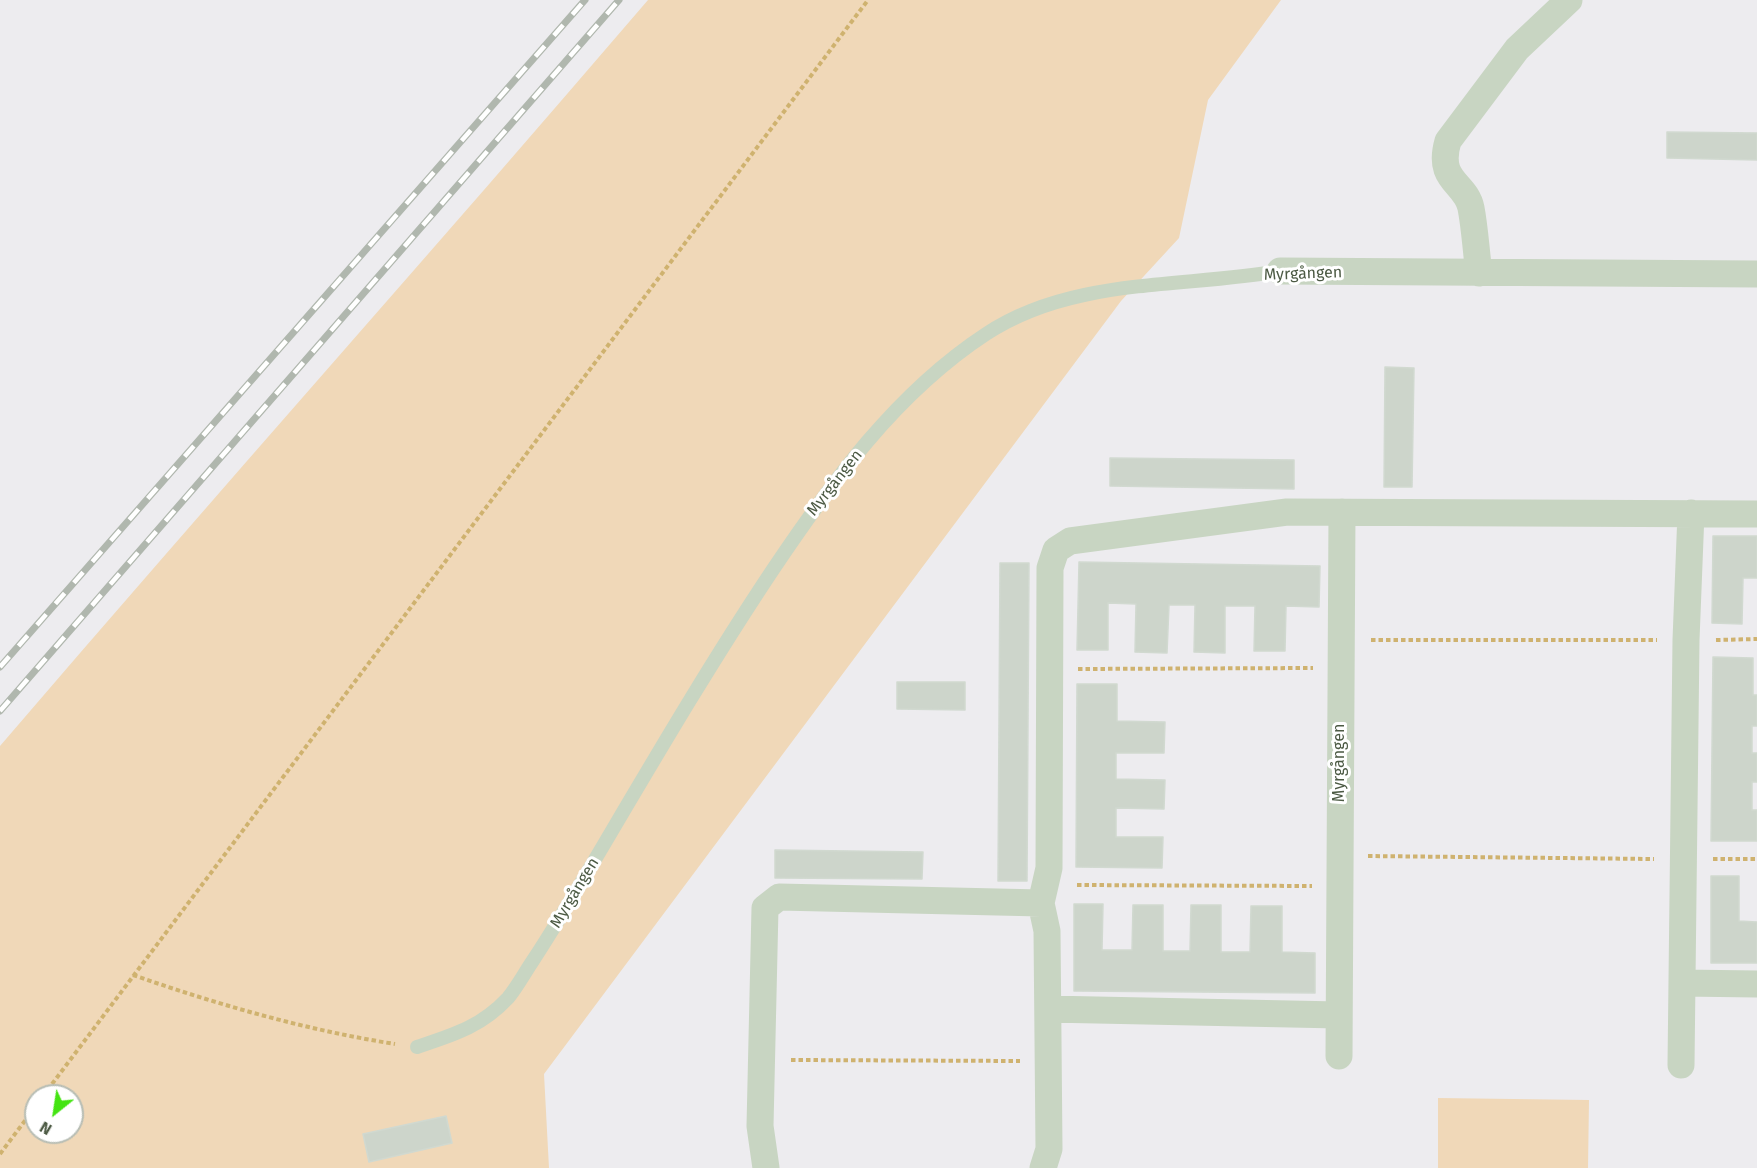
<!DOCTYPE html>
<html>
<head>
<meta charset="utf-8">
<style>
  body { margin:0 }
  #map { position:relative; width:1757px; height:1168px; overflow:hidden; background:#edecef; font-family:"Fira Sans",sans-serif }
  canvas { display:block }
  .north { position:absolute; left:24px; top:1084px; width:60px; height:60px; box-sizing:border-box; background:#fff; border:2px solid #b7bdb4; border-radius:50%; rotate:210deg; font-size:16px; font-weight:700; line-height:24px; text-align:center; color:#4c5a44 }
  .north::after { content:''; display:block; margin:auto; width:21px; height:27px; background:#44e412; clip-path:polygon(50% 0,100% 100%,50% 72%,0 100%) }
</style>
</head>
<body>
<div id="map">
<canvas width="1757" height="1168"></canvas>
<div class="north">N</div>
</div>
<script>
const ctx = document.querySelector('canvas').getContext('2d');
ctx.lineJoin = 'round';
function fillPath(path, color) { ctx.fillStyle = color; ctx.fill(path, 'evenodd'); }
function strokePath(path, color, width, dash) { ctx.strokeStyle = color; ctx.lineWidth = width; ctx.lineCap = dash ? 'butt' : 'round'; ctx.setLineDash(dash || []); ctx.stroke(path); }
function write(font, color, halo, rows, align = 'center') {
  ctx.font = font + ' "Fira Sans",sans-serif'; ctx.lineWidth = 6; ctx.setLineDash([]); ctx.textBaseline = 'middle'; ctx.strokeStyle = halo; ctx.fillStyle = color; for (const [text, x, y, turn = 0] of rows) {
    ctx.save(); ctx.translate(x, y); ctx.rotate((+turn || 0) * Math.PI / 180); ctx.textAlign = isNaN(turn) ? turn : align; if (halo) ctx.strokeText(text, 0, 0); ctx.fillText(text, 0, 0); ctx.restore();
  }
}
const green = new Path2D(`
  M648,0h633l-73,100 -29,138 -58,63 -577,773 5,94h-549v-422c214,-250 434,-496 648,-746zM36,1096h36v36h-36z
  M1438,1098l151,2 -1,68h-150z`);
const building = new Path2D(`
  M1667,132l90,1v27l-90,-2z
  M1385,367l29,1 -2,119h-28z
  M1110,458l184,2v29l-184,-3z
  M1713,536h44v42h-14l-1,46 -30,-1z
  M1079,562l241,4 -1,41 -33,-1 -1,45h-31l1,-45h-30v47l-31,-1 1,-47h-26l-2,48 -32,-1 1,-48 -28,-1v47h-31z
  M1000,563h29l-2,318h-29z
  M1713,657l40,1v37h4v31h-5v27h5v29h-5v28h5v31h-46z
  M897,682h68v28l-68,-1z
  M1077,684h40v37l48,1 -1,31h-48v26l49,1 -1,29 -48,-1v29h47l-1,31 -86,-1z
  M775,850l148,2 -1,27 -147,-1z
  M1711,876h28v45l18,1v41h-46z
  M1074,904h29l-1,46h30l1,-45h30v46h27l1,-46h30v47h29l1,-46h31v46l33,1v40l-241,-2z
  M446,1116l6,27 -83,19 -6,-28z`);
const path = new Path2D(`
  M1371,640h286
  M1716,640l41,-1
  M1078,669l235,-1
  M1368,856l286,3
  M1713,859h44
  M1077,885l235,1
  M133,975c86,30 173,55 262,69
  M791,1060l229,1
  M43,1096l825,-1096
  M0,1154l36,-48`);
const lane = new Path2D(`
  M417,1047c36,-12 64,-20 91,-49 9,-11 16,-24 24,-36 25,-38 48,-77 71,-116 55,-93 109,-185 169,-275 59,-88 124,-178 214,-237 86,-57 197,-46 294,-63`);
const street = new Path2D(`
  M1280,271l477,3
  M1479,273c-3,-22 -4,-44 -8,-65 -5,-26 -35,-26 -23,-67l69,-92 52,-49
  M1041,903l6,28 2,218 -6,19
  M1682,983l75,1
  M1048,1009l291,6
  M1339,1056l3,-544
  M1681,1065l5,-425 5,-127
  M766,1168l-6,-42 5,-218 14,-11 262,6 8,-35 1,-300 6,-18 14,-9 217,-29 470,2`);
const rail = new Path2D(`
  M0,667l585,-667
  M0,711l619,-711`);
const streetNames = [
  ["Myrgången",1303,274,-2],
  ["Myrgången",835,483,-52],
  ["Myrgången",1340,763,-90],
  ["Myrgången",575,893,-59]
];
fillPath(green, '#f0d8b8');
fillPath(building, '#cdd5cb');
strokePath(building, '#d1d9d0', 1.5);
strokePath(path, '#cfb26f', 4, [4.5, 3]);
strokePath(lane, '#c8d5c2', 14);
strokePath(street, '#c8d5c2', 27);
strokePath(rail, '#b0b7ae', 7);
strokePath(rail, '#fff', 4.5, [14]);
write('16px', '#4c5a44', '#fff', streetNames);
</script>
</body>
</html>
